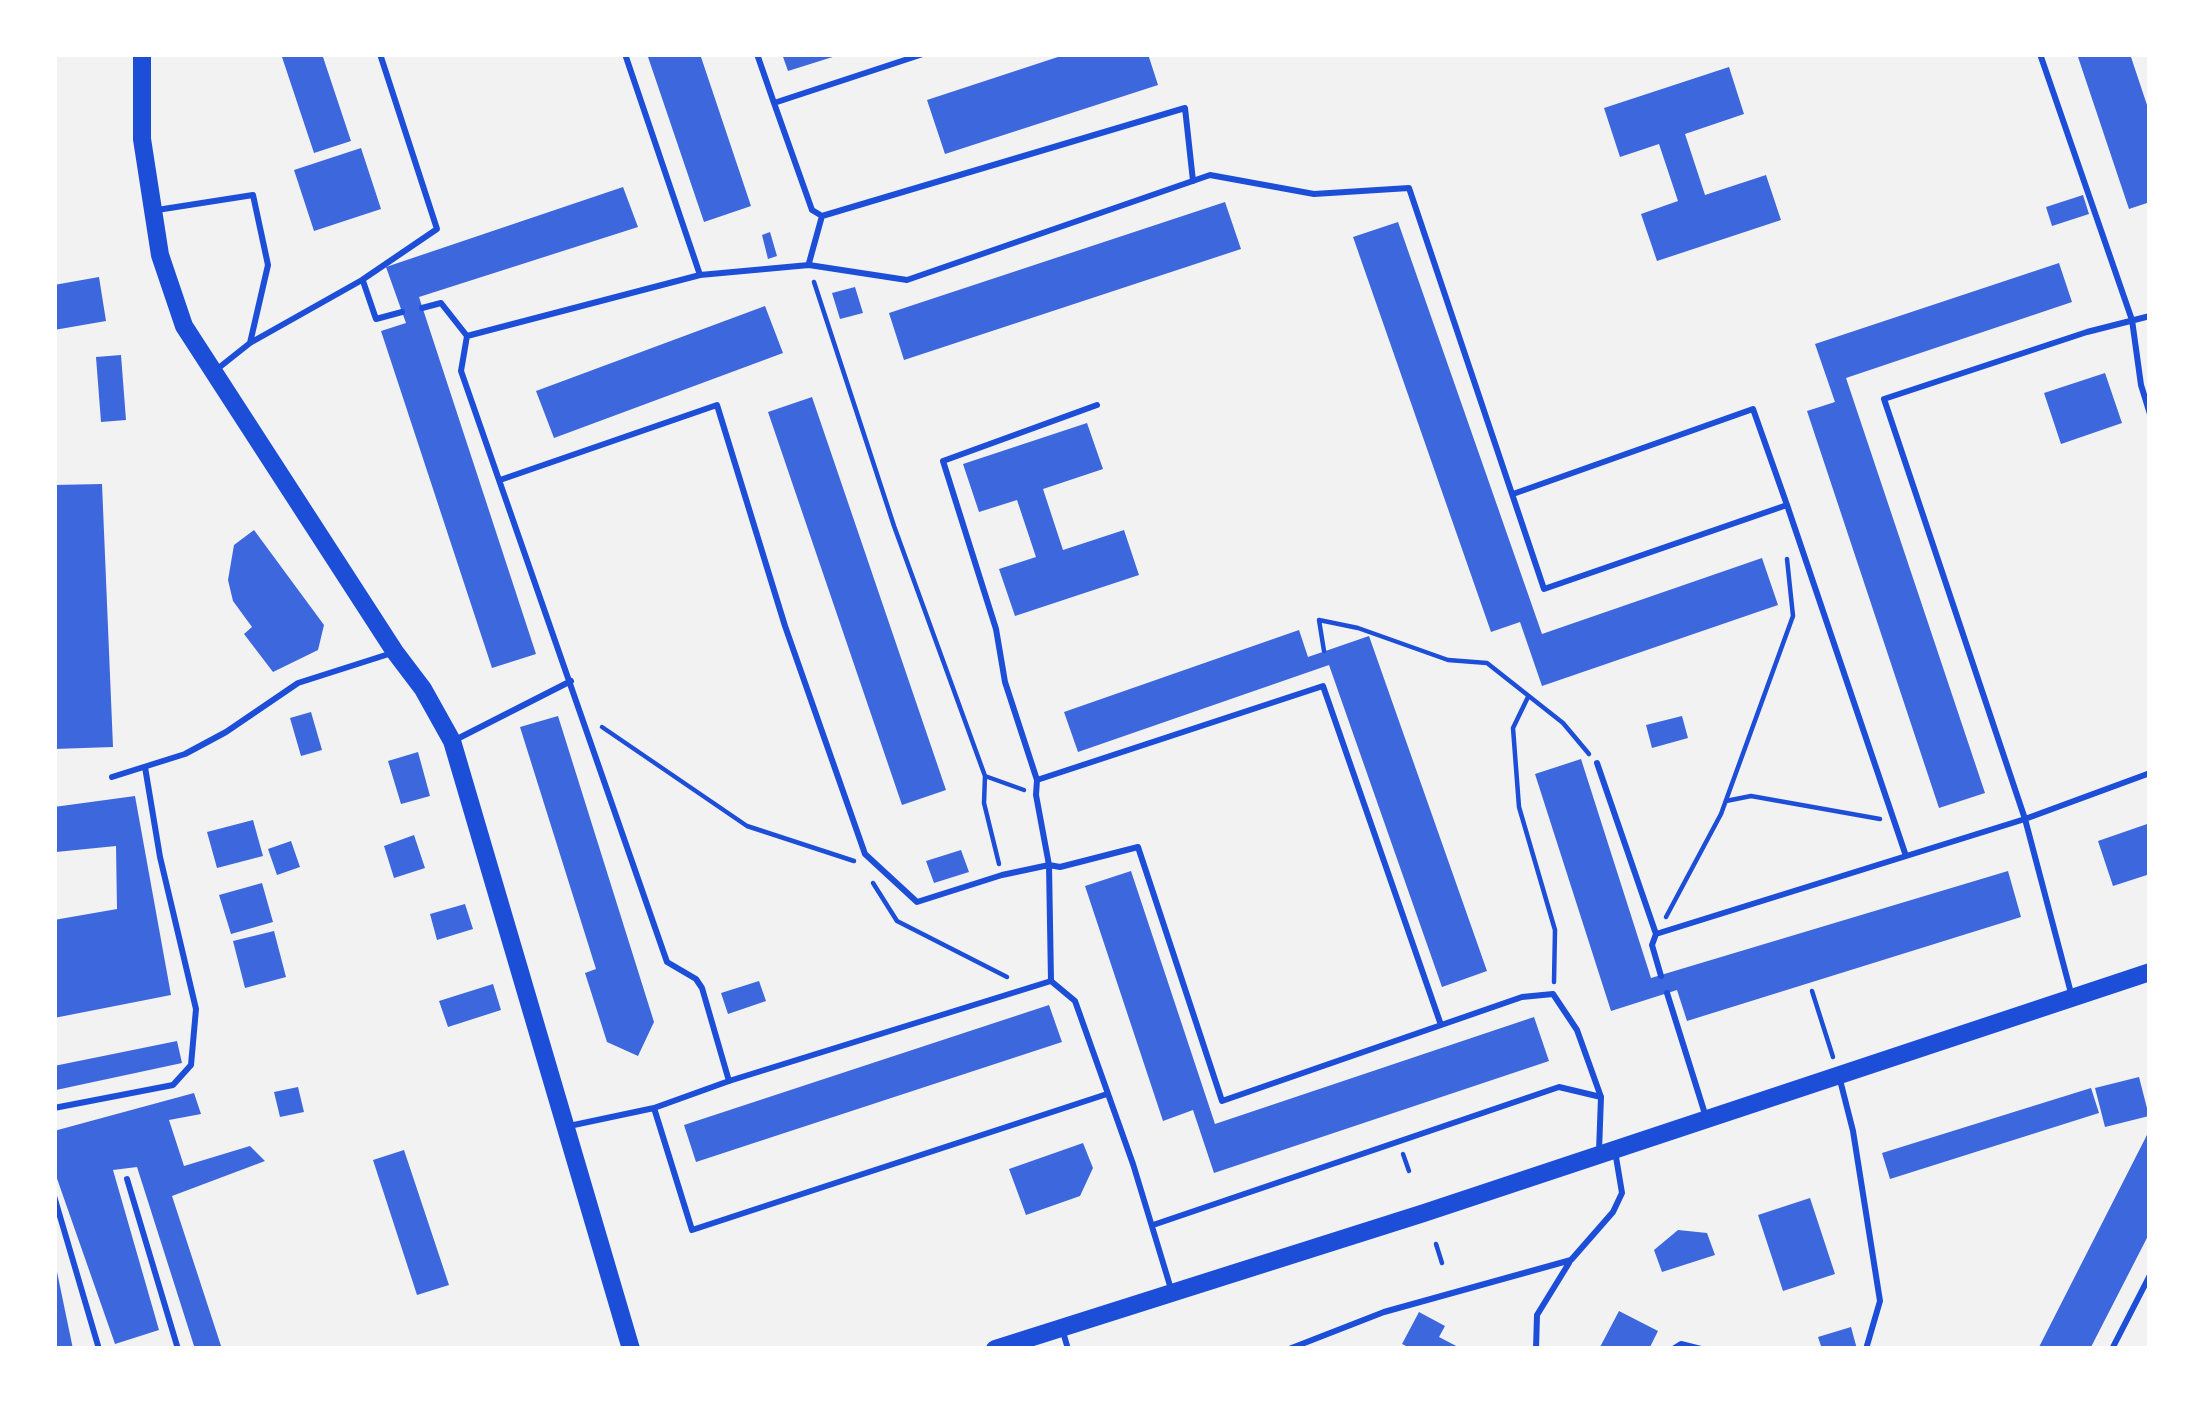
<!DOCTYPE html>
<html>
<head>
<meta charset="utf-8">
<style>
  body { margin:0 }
  #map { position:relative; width:2204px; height:1403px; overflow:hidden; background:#f2f2f2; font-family:"IBM Plex Sans",sans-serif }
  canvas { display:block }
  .frame { position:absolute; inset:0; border:57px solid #fff; pointer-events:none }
</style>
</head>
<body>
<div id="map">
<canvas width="2204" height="1403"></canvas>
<div class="frame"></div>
</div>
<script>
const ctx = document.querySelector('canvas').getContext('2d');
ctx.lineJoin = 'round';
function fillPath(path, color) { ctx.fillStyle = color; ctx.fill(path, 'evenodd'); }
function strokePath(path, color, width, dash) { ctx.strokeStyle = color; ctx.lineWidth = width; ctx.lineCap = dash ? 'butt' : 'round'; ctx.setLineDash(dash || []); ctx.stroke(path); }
const building = new Path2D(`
  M281,54h41l29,87 -37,12z
  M647,54h53l51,152 -47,16z
  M782,54h57v1l-51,16z
  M1067,54h81l10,31 -213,69 -18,-54z
  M2077,54h53l20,60v88l-21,7z
  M1729,67l15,47 -59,20 20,61 61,-20 15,45 -124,41 -16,-47 37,-13 -19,-57 -39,13 -16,-49z
  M361,148l20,61 -67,22 -20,-61z
  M623,187l15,40 -219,70 117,357 -44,14 -111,-337 25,-8 -20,-56z
  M2083,195l6,19 -37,12 -6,-19z
  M1225,202l16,47 -337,111 -15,-47z
  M1398,222l144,412 220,-76 16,47 -236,81 -22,-64 -29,10 -138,-395z
  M770,232l7,24 -9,3 -6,-24z
  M2059,263l13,39 -226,76 139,415 -46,15 -132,-397 28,-9 -20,-58z
  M99,277l7,44 -52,9v-45z
  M855,287l8,26 -23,6 -8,-26z
  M765,306l18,47 -229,85 -18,-47z
  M121,355l5,65 -25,2 -5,-65z
  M2105,373l17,50 -61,21 -17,-51z
  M812,397l134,393 -44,15 -134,-393z
  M1087,423l16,46 -60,20 20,61 61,-20 15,45 -124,41 -16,-47 37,-12 -19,-57 -38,12 -16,-48z
  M102,484l11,263 -59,2v-264z
  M254,530l70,95 -6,25 -45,22 -29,-38 8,-7 -19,-26 -5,-21 6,-35z
  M1299,630l9,27 61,-21 118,335 -45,16 -113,-322 -251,87 -14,-40z
  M311,712l11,38 -21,6 -11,-38z
  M558,716l96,306 -16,34 -31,-14 -22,-69 11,-4 -76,-242z
  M1682,716l6,22 -36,10 -6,-23z
  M418,752l12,44 -29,8 -13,-43z
  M1581,759l70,219 357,-107 13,46 -334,104 -10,-31 -66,21 -76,-237z
  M135,796l36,199 -117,23v-98l63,-11 -1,-63 -60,6 -2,-45z
  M253,820l10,36 -46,12 -10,-36z
  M2150,823v51l-37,12 -15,-45z
  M414,835l11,33 -31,10 -10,-32z
  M291,841l9,26 -23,8 -9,-26z
  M961,850l8,22 -35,11 -8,-22z
  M1131,871l84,253 319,-107 15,44 -335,112 -21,-63 -30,11 -78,-235z
  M262,883l11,39 -42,12 -12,-39z
  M465,904l8,25 -36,11 -7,-26z
  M274,931l12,46 -41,11 -12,-47z
  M759,981l7,20 -38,13 -7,-21z
  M493,984l8,26 -53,17 -9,-26z
  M1049,1005l13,37 -366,120 -12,-37z
  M177,1041l5,22 -126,27 -2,-24z
  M2139,1077l10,39 -44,11 -10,-39z
  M298,1087l6,25 -24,5 -6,-25z
  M2091,1088l8,25 -209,66 -8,-26z
  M194,1093l7,21 -32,6 15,46 66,-20 15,15 -93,35 50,153h-27l-58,-182 -24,3 46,160 -44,14 -61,-174v-39z
  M2150,1129v103l-60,117h-52z
  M1083,1143l10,25 -13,28 -54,19 -17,-46z
  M404,1150l45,135 -32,10 -44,-135z
  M1810,1198l25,76 -52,17 -25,-76z
  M1678,1230l29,3 8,22 -53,17 -8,-22z
  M54,1267h2l17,82h-19z
  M1619,1311l39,20 -9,18h-50z
  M1419,1312l26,14 -6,11 23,12h-50l-10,-5z
  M1851,1327l6,22h-35l-4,-12z`);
const path = new Path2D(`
  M814,282l80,244 91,250 -1,27 15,61
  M1324,651l-5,-31 39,8 90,32 39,3 76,60 26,31
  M1528,697l-15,31 6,79 36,123 -1,52
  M602,727l145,99 107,35
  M985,776l39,14
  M1726,801l25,-5 129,23
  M873,883l24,38 110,56
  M1666,917l55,-103 72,-198 -6,-57
  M1812,991l21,66
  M1403,1154l6,17
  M1436,1244l6,19`);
const service = new Path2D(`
  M625,54l75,221
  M757,54l17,49
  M2040,54l92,266 9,65 9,29
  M157,210l96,-15 15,70 -18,78
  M822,216l-10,-6 -38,-107 149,-49
  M809,263l13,-47 363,-108 8,73
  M363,281l13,38 26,-7
  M422,308l19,-5 26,33
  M216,370l34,-27 112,-63 75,-51 -57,-175
  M500,480l217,-75 68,221 80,228 52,48 85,-27 47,-10 2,116
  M1513,494l240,-85 34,96
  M457,739l114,-58
  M1597,763l59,171 369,-115 125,-46
  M112,777l73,-23 41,-22 72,-49 94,-30
  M1037,780l-32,-98 -9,-53 -53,-168 154,-56
  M1656,934l-4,11 9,31
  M1667,993l38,121
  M2071,993l-46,-174 -141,-420 203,-67 63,-16
  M1441,1025l-118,-339 -286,94 -1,15 13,70 11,2 78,-20 84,254 300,-104 31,-3 24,36 24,67 -2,54
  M1839,1076l14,55 27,170 -14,48
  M729,1081l-27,-93 -6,-9 -29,-17 -206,-591 6,-35 233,-61 109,-10 98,15 303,-105 104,19 95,-6 135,401 243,-84 119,351
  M54,1108l119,-23 18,-20 5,-56 -36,-152 -15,-90
  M654,1108l38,122 415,-136
  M569,1126l85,-18 75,-27 322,-100 24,20 58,163 38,125
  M127,1179l51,170
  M54,1196l45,153
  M1153,1225l406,-138 42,10
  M1063,1332l5,17
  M1289,1349l95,-37 187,-52 42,-48 9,-19 -7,-42
  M1536,1349l1,-34 32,-52
  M1673,1349l8,-5 20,5
  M2112,1349l38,-74`);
const secondary = new Path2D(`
  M142,54v85l11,71 7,45 24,71 211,326 28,37 29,52 179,608
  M995,1349l429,-136 726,-241`);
fillPath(building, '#3d67dc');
strokePath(path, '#1d4ed8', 4.5);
strokePath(service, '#1d4ed8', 6);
strokePath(secondary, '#1d4ed8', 18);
</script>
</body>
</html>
